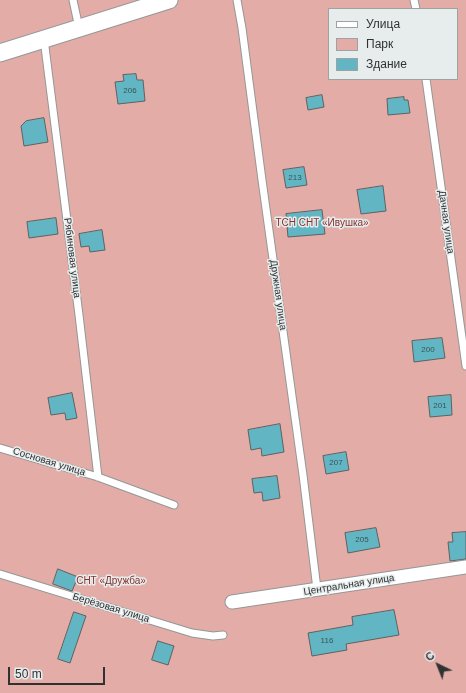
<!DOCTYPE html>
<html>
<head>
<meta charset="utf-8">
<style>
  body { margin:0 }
  #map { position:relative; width:466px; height:693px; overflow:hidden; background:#dadfe0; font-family:Arial,sans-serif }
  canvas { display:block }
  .legend { position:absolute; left:328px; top:8px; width:130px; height:72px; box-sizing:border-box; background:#e7eced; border:1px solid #9ea2a2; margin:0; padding:5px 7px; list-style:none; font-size:12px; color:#303232 }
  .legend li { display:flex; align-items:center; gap:8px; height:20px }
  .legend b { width:20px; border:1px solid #9ea2a2 }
  .north { position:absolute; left:418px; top:645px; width:40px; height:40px; -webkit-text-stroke:3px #e7eced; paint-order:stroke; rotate:317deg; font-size:11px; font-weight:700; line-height:16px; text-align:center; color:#303232 }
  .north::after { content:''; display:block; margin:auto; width:14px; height:18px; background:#303232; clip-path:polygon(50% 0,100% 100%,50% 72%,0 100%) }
  .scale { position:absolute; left:8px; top:667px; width:97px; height:18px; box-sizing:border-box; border:2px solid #303232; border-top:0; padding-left:5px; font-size:12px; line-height:14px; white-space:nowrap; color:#303232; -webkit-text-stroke:3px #e7eced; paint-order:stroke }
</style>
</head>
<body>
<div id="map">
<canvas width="466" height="693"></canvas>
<ul class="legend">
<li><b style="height:5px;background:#fff"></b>Улица</li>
<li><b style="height:11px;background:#e3aca6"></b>Парк</li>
<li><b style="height:11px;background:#62b6c3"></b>Здание</li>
</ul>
<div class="north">С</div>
<div class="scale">50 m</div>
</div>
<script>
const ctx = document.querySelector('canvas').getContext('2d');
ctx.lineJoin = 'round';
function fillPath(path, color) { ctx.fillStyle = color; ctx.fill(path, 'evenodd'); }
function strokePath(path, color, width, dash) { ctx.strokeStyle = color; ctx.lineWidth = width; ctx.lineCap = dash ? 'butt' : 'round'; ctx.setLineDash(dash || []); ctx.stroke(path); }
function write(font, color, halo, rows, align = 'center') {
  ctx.font = font + ' Arial,sans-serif'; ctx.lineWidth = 3; ctx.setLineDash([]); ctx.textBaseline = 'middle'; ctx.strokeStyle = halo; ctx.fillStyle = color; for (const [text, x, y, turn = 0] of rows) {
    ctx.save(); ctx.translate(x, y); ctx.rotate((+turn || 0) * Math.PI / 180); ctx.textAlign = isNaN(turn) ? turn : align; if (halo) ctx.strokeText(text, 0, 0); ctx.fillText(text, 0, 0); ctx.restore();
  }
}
const green = new Path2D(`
  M0,0h466v693h-466zM329,9h128v70h-128z`);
const building = new Path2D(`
  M136,74l1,6h6l2,21 -27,3 -3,-22 9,-1 -1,-6z
  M322,95l2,12 -16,3 -2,-12z
  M404,97v3h4l2,13 -22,2 -1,-16z
  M44,118l4,24 -24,4 -3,-20 5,-5z
  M304,167l3,18 -21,3 -3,-18z
  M383,186l3,25 -25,3 -4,-24z
  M322,210l3,24 -37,3 -2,-23z
  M56,218l2,16 -29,4 -2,-16z
  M102,230l3,20 -15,2 -1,-6 -8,1 -2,-13z
  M442,338l3,20 -31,4 -2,-21z
  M72,393l5,25 -11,2 -1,-7 -14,2 -3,-17z
  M451,395l1,20 -22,2 -2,-20z
  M280,424l4,28 -22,4 -1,-8 -10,2 -3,-20z
  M346,452l3,18 -23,4 -3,-18z
  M277,476l3,22 -17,3 -1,-9 -8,1 -2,-14z
  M376,528l4,19 -32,6 -3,-20z
  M466,532v27l-16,2 -2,-19h5l-1,-9z
  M58,569l20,8 -6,14 -19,-7z
  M394,610l5,25 -53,9 1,6 -35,6 -4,-23 45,-8 -1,-8z
  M74,612l12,4 -16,47 -12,-4z
  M158,641l16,5 -6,19 -16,-5z`);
const service = new Path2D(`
  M73,0l6,28
  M237,0l5,28 20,152 41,295 14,114
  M414,0l2,9
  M44,39l35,276 19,162
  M426,79l40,287
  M0,448l98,29 76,28
  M0,574l192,59 21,3 10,-1`);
const minor = new Path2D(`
  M232,602l234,-35`);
const tertiary = new Path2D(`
  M0,53l169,-53`);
const numberNames = [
  ["206",130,91],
  ["213",295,178],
  ["200",428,350],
  ["201",440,406],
  ["207",336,463],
  ["205",362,540],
  ["116",327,641]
];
const streetNames = [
  ["Дачная улица",446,222,82],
  ["Рябиновая улица",72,258,83],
  ["Дружная улица",278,295,82],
  ["Сосновая улица",49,462,17],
  ["Центральная улица",349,585,-9],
  ["Берёзовая улица",111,608,17]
];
const parkNames = [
  ["ТСН СНТ «Ивушка»",322,223],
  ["СНТ «Дружба»",111,581]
];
fillPath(green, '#e3aca6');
fillPath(building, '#62b6c3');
strokePath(building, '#5e6263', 1);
strokePath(service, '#929798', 9);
strokePath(minor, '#929798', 15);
strokePath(tertiary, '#929798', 19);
strokePath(service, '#fff', 7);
strokePath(minor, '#fff', 13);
strokePath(tertiary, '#fff', 17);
write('8px', '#3c5356', null, numberNames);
write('10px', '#303232', '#e7eced', streetNames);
write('10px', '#82312d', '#e7eced', parkNames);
</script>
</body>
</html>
